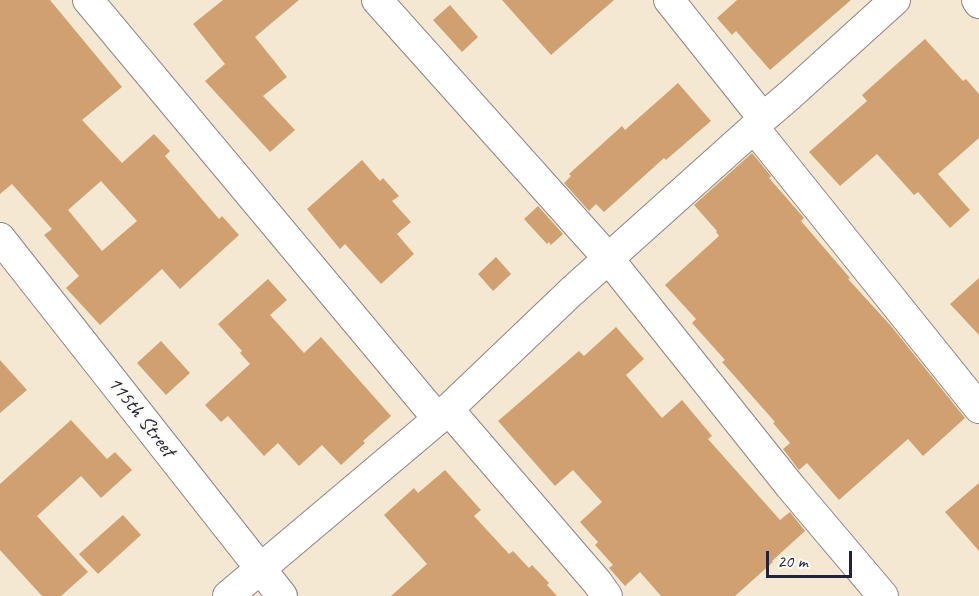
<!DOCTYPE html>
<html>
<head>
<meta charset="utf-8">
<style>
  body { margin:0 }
  #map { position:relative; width:979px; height:596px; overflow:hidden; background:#f5e8d2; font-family:Caveat,sans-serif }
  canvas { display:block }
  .scale { position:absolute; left:766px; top:551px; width:86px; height:27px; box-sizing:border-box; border:3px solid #22223b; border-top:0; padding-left:8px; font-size:18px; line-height:21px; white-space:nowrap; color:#22223b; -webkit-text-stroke:4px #fdfcf7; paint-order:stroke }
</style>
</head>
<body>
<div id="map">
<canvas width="979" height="596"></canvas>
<div class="scale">20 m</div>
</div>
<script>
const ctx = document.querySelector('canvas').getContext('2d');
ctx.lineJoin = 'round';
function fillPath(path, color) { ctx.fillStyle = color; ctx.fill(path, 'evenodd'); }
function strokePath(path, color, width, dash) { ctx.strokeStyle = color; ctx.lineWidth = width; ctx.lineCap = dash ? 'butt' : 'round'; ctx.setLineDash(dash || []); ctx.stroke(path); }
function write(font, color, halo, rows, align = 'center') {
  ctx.font = font + ' Caveat,sans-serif'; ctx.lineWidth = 4.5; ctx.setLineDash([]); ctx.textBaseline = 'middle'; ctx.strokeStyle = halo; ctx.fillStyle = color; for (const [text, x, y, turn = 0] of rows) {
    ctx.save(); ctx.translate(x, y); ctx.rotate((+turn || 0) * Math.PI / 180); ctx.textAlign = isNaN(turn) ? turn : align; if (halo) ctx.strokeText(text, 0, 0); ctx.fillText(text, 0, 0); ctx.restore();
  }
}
const building = new Path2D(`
  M0,0h50l72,87 -40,33 40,43 32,-29 16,17 -5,5 54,63 3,-3 17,19 -59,54 -18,-20 -62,56 -34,-37 13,-12 -35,-41 8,-6 -40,-45 -12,10zM101,181l36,40 -35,30 -34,-41z
  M223,0h76l-44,37 32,40 -24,19 32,34 -25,22 -65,-71 20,-17 -32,-40z
  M502,0h112l-63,55z
  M737,0h114l-81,70 -34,-39 -4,4 -15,-17z
  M450,5l28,32 -16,15 -29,-32z
  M925,39l38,42 3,-2 13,15v44l-41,36 32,36 -20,18 -32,-36 -4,3 -37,-41 -37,32 -31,-34 58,-51 -5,-6z
  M678,83l33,38 -45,39 -2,-2 -60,54 -8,-8 -7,7 -25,-28 7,-7 -2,-2 53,-48 3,4z
  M752,153l19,23 -2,2 35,40 -3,3 49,57 -2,1 43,47 74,92 -42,38 -15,-17 -69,61 -32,-37 -8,7 -16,-21 7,-6 -17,-20 2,-1 -53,-60 3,-2 -33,-37 4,-4 -31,-34 54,-49 -3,-4 1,-1 -23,-26z
  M362,160l18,21 3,-3 16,18 -7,5 19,21 -14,12 17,20 -33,30 -36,-40 -5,5 -33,-40z
  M538,206l25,28 -12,11 -2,-3 -2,2 -23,-25z
  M496,257l15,17 -18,17 -15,-17z
  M979,278v57l-29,-31z
  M268,279l19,21 -17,15 34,38 17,-16 70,79 -28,25 2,2 -24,22 -19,-20 -23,21 -21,-23 -14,13 -36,-40 -7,6 -16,-17 45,-41 -10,-11 2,-2 -24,-27z
  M616,327l28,32 -18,16 36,43 20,-18 30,36 -4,3 72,81 10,-8 15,19 -33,30 1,1 -38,34h-74l-21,-24 -15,14 -16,-18 4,-3 -18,-20 3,-3 -18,-20 22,-20 -29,-32 -18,16 -57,-65 81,-70 5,5z
  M161,341l29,32 -24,22 -29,-32z
  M0,360l27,30 -27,23z
  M71,420l36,39 8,-7 17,18 -31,28 -20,-22 -44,40 51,56 -27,24h-19l-42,-46v-66z
  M445,470l36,40 -7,6 35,38 4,-3 16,17 3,-3 17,18 -2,2 10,11h-166l36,-32 -43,-49 30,-27 4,5z
  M979,483v68l-34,-39z
  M123,515l18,20 -43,39 -19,-20z`);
const minor = new Path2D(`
  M88,0l350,419
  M377,0l231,258 182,228 93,110
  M669,0l94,118
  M977,0l2,3
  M754,128l225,280
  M0,238l282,358
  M448,409l149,173 10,14
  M228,596l210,-177 133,-127 183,-164 9,-10 27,-23 105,-95`);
const streetNames = [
  ["115th Street",141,417,52]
];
fillPath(building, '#d1a071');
strokePath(minor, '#8c8586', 32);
strokePath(minor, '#fff', 30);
write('21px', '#22223b', '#fdfcf7', streetNames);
</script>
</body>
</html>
